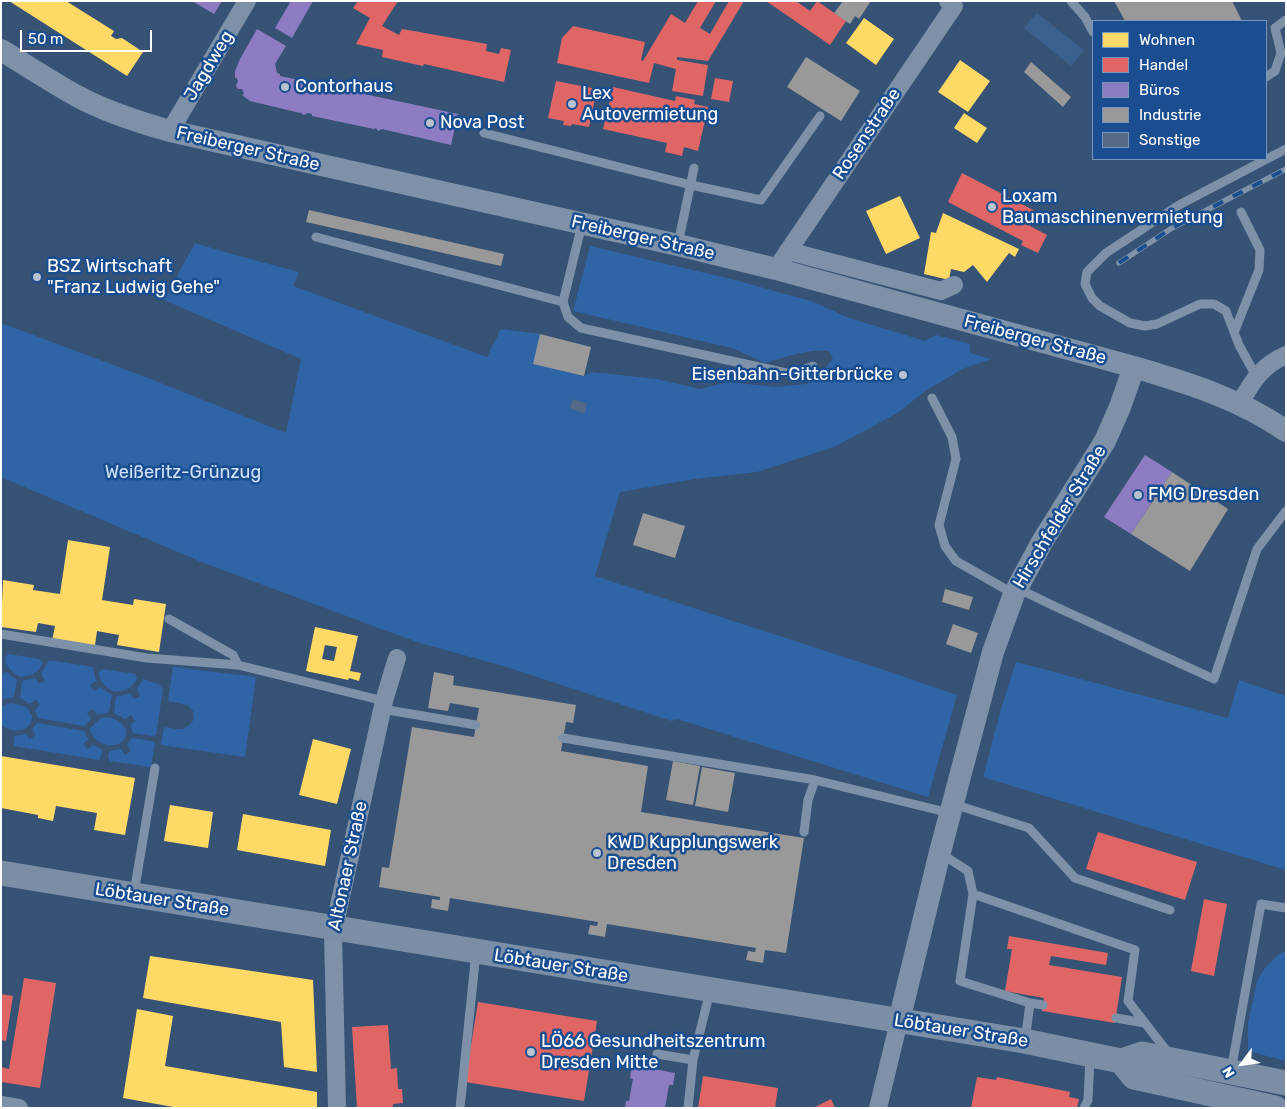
<!DOCTYPE html>
<html>
<head>
<meta charset="utf-8">
<style>
  body { margin:0 }
  #map { position:relative; width:1287px; height:1109px; overflow:hidden; background:#365275; font-family:Rubik,sans-serif }
  canvas { display:block }
  .frame { position:absolute; inset:0; border:2px solid #fff; pointer-events:none }
  .legend { position:absolute; left:1092px; top:20px; width:175px; height:140px; box-sizing:border-box; background:#1b4e90; border:1px solid #7695bc; margin:0; padding:6px 9px; list-style:none; font-size:15px; color:#fff }
  .legend li { display:flex; align-items:center; gap:10px; height:25px }
  .legend b { width:25px; border:1px solid #7695bc }
  .north { position:absolute; left:1217px; top:1039px; width:50px; height:50px; -webkit-text-stroke:4px #1b4e90; paint-order:stroke; rotate:239deg; font-size:14px; font-weight:700; line-height:20px; text-align:center; color:#fff }
  .north::after { content:''; display:block; margin:auto; width:18px; height:22px; background:#fff; clip-path:polygon(50% 0,100% 100%,50% 72%,0 100%) }
  .scale { position:absolute; left:20px; top:30px; width:132px; height:22px; box-sizing:border-box; border:2px solid #fff; border-top:0; padding-left:6px; font-size:15px; line-height:18px; white-space:nowrap; color:#fff; -webkit-text-stroke:4px #1b4e90; paint-order:stroke }
</style>
</head>
<body>
<div id="map">
<canvas width="1287" height="1109"></canvas>
<div class="frame"></div>
<ul class="legend">
<li><b style="height:14px;background:#ffd966"></b>Wohnen</li>
<li><b style="height:14px;background:#e06666"></b>Handel</li>
<li><b style="height:14px;background:#8e7cc3"></b>Büros</li>
<li><b style="height:14px;background:#999"></b>Industrie</li>
<li><b style="height:14px;background:#536985"></b>Sonstige</li>
</ul>
<div class="north">N</div>
<div class="scale">50 m</div>
</div>
<script>
const ctx = document.querySelector('canvas').getContext('2d');
ctx.lineJoin = 'round';
function fillPath(path, color) { ctx.fillStyle = color; ctx.fill(path, 'evenodd'); }
function strokePath(path, color, width, dash) { ctx.strokeStyle = color; ctx.lineWidth = width; ctx.lineCap = dash ? 'butt' : 'round'; ctx.setLineDash(dash || []); ctx.stroke(path); }
function write(font, color, halo, rows, align = 'center') {
  ctx.font = font + ' Rubik,sans-serif'; ctx.lineWidth = 5; ctx.setLineDash([]); ctx.textBaseline = 'middle'; ctx.strokeStyle = halo; ctx.fillStyle = color; for (const [text, x, y, turn = 0] of rows) {
    ctx.save(); ctx.translate(x, y); ctx.rotate((+turn || 0) * Math.PI / 180); ctx.textAlign = isNaN(turn) ? turn : align; if (halo) ctx.strokeText(text, 0, 0); ctx.fillText(text, 0, 0); ctx.restore();
  }
}
const green = new Path2D(`
  M195,243l44,13 60,16 -6,14 194,71 14,-28 39,5 -6,30 50,12 8,-4 65,7 43,10 28,-7 47,5 31,-3 13,-7 14,-19 -4,-7c-22,-2 -44,6 -64,12l-33,-15 -159,-37 17,-65 145,34 79,22 35,16 76,23 11,-6 34,9v9l21,6 -29,10 -38,23 -28,22 -62,33 -77,25 -62,7 -75,13 -25,84 289,94 73,25 -29,102 -251,-78 -5,2 -172,-56 -80,-22 -36,-13 -185,-69 -198,-84v-154l147,55 138,55 15,-74 -137,-59z
  M8,654l32,5 3,4c-5,10 -12,13 -23,14 -8,-5 -15,-10 -15,-20z
  M49,660l44,7 3,14 -6,4 4,6 6,-4 12,8 -3,17 -12,3 -4,-6 -6,4 4,6 -6,7 -47,-8 -3,-8 5,-5 -4,-6 -6,5 -10,-6 2,-17 13,-3 4,6 6,-3 -4,-7z
  M1016,662l212,56 11,-38 47,16v174l-303,-93 18,-68z
  M173,667l83,10 -11,80 -84,-12 3,-18c14,2 21,6 30,-8l-1,-8 -6,-6 -19,-4z
  M103,669l32,5 2,4c-5,10 -12,13 -22,14 -9,-5 -16,-9 -16,-20z
  M6,672l11,8 -3,17 -11,3 -2,-25z
  M143,679l15,5 5,5 -7,46 -4,1 -19,-3 -3,-8 5,-4 -4,-6 -6,4 -11,-6 2,-16 14,-4 4,6 6,-3 -3,-7z
  M11,703l15,4 6,8c1,18 -21,19 -31,10v-18z
  M101,718c11,-2 20,2 25,12 3,21 -31,20 -36,-1l6,-7z
  M37,723l47,8 4,8 -5,5 4,5 6,-4 10,5 -4,10 -85,-14v-10l12,-2 4,5 6,-4 -4,-5z
  M132,738l20,3 3,2 -4,24 -41,-6 -2,-4 1,-6 12,-2 4,6 6,-4 -4,-6z
  M1286,950v111l-38,-10v-28l9,-42 8,-13 13,-13z`);
const water = new Path2D(`
  M1037,13l47,37 -13,16 -47,-38z`);
const homes = new Path2D(`
  M9,1h57l48,30 -3,5 5,3 6,-1 21,14 -16,24z
  M864,18l30,21 -18,26 -30,-22z
  M960,60l30,21 -22,31 -30,-20z
  M964,113l23,15 -10,15 -23,-15z
  M900,196l20,42 -34,16 -20,-43z
  M943,213l76,36 -4,8 -6,-4 -22,29 -14,-17 -9,7 -13,-3 -2,11 -25,-6 7,-42 5,1z
  M68,540l42,7 -8,53 31,5 1,-6 32,5 -7,48 -42,-7 2,-10 -22,-4 -3,21 -43,-6 4,-20 -17,-3 -2,9 -35,-5 2,-47 31,5 -1,5 27,4z
  M315,627l43,9 -8,35 11,2 -2,8 -10,-3 -1,2 -42,-9zM325,645l12,2 -3,14 -12,-2z
  M313,739l38,10 -14,55 -38,-9z
  M1,756l134,22 -10,57 -31,-5 3,-17 -41,-7 -3,15 -15,-3v-3l-37,-7z
  M170,805l43,7 -5,36 -44,-7z
  M243,814l88,16 -6,36 -88,-16z
  M150,956l163,24 4,92 -33,-5 -3,-45 -138,-24z
  M137,1009l36,7 -8,50 152,26v16h-138l-56,-10z`);
const shops = new Path2D(`
  M358,1h40l-16,25 17,9 3,-6 85,15 -1,7 13,3 2,-6 10,2 -7,32 -80,-18 -1,2 -41,-9 1,-7 -27,-6 14,-26 -17,-10z
  M698,1h18l-16,27 10,6 19,-33h15l-36,60 -31,-4v3l31,5 -5,31 -31,-5 4,-22 -22,-6 -5,20 -92,-20 5,-25 11,-12 72,16 -4,18 2,1 28,-47 14,9z
  M766,1h30l14,10 7,-10 29,20 -16,24z
  M715,78l18,3 -4,21 -18,-3z
  M556,81l41,8 -8,38 -17,-3 -1,2 -8,-1 1,-4 -16,-3z
  M613,87l62,14 1,-5 19,4 -1,4 14,3 -10,44 -14,-4 -2,9 -17,-4 2,-9 -64,-14z
  M962,173l75,39 -7,14 17,9 -9,18 -17,-8 2,-4 -75,-39z
  M1098,832l99,30 -12,38 -99,-31z
  M1204,899l23,5 -13,72 -23,-5z
  M1009,936l99,17 -2,12 -55,-9 -2,9 73,12 -7,46 -73,-12 2,-13 -39,-7 7,-42h-5z
  M24,978l32,5 -16,105 -39,-6v-15l8,2z
  M1,994l12,2 -7,45 -5,-1z
  M478,1002l119,19 -13,80 -119,-19z
  M388,1025l3,44 6,-1 1,21h4l1,14 -10,1v4h-36l-5,-81z
  M703,1076l75,12 -3,20h-77z
  M977,1077l19,3 1,-3 73,15 -1,5 10,2 -2,9h-106z
  M831,1099l4,9h-22z`);
const offices = new Path2D(`
  M192,1h30l-8,13z
  M291,1h22l-21,37 -17,-10z
  M257,29l29,17 -11,18 2,9 3,1v2l178,38 -7,31 -69,-16 -4,2 -2,-3 -2,1 -62,-13v-2l-4,-1 -4,2 -4,-3v1l-50,-12 -8,-6 2,-1 -2,-5h-4l-2,-3 2,-5 -2,-4 -1,1v-7l5,-12z
  M1145,455l27,17 -41,62 -27,-17z
  M632,1065l43,8 -2,12h-4l-4,23h-40l1,-7h3l4,-22 -3,-1z`);
const industry = new Path2D(`
  M843,1h28l-12,18 -4,-3 -5,8 -16,-11z
  M1114,1h118l10,20h-117z
  M806,57l54,34 -19,30 -54,-34z
  M1031,62l40,35 -8,10 -39,-35z
  M309,210l195,44 -3,12 -195,-44z
  M540,334l51,13 -7,29 -51,-12z
  M1172,472l56,37 -38,62 -59,-37z
  M643,513l42,13 -10,32 -42,-13z
  M945,589l28,8 -4,13 -27,-8z
  M953,624l25,9 -7,20 -25,-9z
  M434,672l20,4 -1,9 123,20 -3,18 -7,-1 -5,29 87,15 -7,46 163,26 -18,115 -21,-3 -2,13 -17,-3 2,-9 7,1 1,-4 -149,-24 -2,13 -17,-3 2,-9 7,1 1,-4 -148,-24 -2,13 -17,-3 1,-9 8,1v-3l-61,-10 3,-20 7,1 23,-141 62,10 5,-29 -29,-5 -2,8 -20,-3z
  M673,761l27,5 -7,39 -27,-5z
  M702,767l33,6 -7,39 -33,-6z`);
const building = new Path2D(`
  M573,399l14,5 -3,10 -14,-6z`);
const service = new Path2D(`
  M1071,1l14,16 8,15
  M1266,77l9,-6 6,-18 -6,-25 11,-8
  M484,133l207,52 70,15 59,-84
  M582,224l-19,78 5,15 13,11 210,46 22,-8
  M316,237l247,65
  M678,244l16,-76
  M1235,330l24,-60 1,-20 -19,-38
  M1256,376l-17,-31 -13,-34 -12,-7h-14l-43,20 -12,2 -15,-3 -30,-17 -8,-8 -7,-14 2,-12 19,-19 73,-48 107,-56
  M932,398l20,39 4,22 -17,66 6,21 11,15 58,33
  M1017,588l37,18 160,73 43,-130 29,-38
  M169,619l64,36 5,10
  M1,634l146,24 91,7 146,36
  M382,709l94,16
  M563,738l252,42 135,33
  M953,804l76,24 46,50 95,32
  M804,832l4,-32 7,-20
  M940,853l28,18 5,23 162,56 -7,51 41,53
  M134,893l21,-125
  M973,894l-13,87 70,22 -5,38
  M1030,1003l13,2
  M1116,1018l29,5
  M657,1054l36,6 17,-69
  M1231,1071l30,-167 25,4
  M460,1108l16,-156
  M688,1108l5,-48
  M1084,1108l4,-8 2,-42`);
const minor = new Path2D(`
  M170,131l77,-130
  M788,251l153,40 13,-6
  M776,269l178,-263 -6,-5
  M1240,403c12,-21 22,-38 46,-48
  M1,1105l18,3
  M337,1108l-4,-175 51,-232 13,-43
  M878,1108l21,-87`);
const tertiary = new Path2D(`
  M1,50c25,15 50,32 76,46 29,16 61,26 93,35l508,114 98,24 358,98c53,16 105,31 152,64
  M899,1021l41,-169 53,-200 21,-58 28,-52 63,-101 15,-34 14,-40`);
const secondary = new Path2D(`
  M1,873l1023,168 97,20 21,-7 5,1 139,28
  M1121,1061l13,16 141,31`);
const tram = new Path2D(`
  M1,46l76,46 27,13 44,16 418,93 212,52 231,64 167,45 48,17 46,24 16,11
  M75,99c30,16 61,27 93,36l518,117 232,60
  M1140,372l59,18 53,24
  M1,869l1024,169 261,54
  M1,878l1024,168 261,55`);
const rail = new Path2D(`
  M1119,263l53,-35 114,-59`);
const markers = [
  [285,87,5,"#b9c2cf"],
  [572,104,5,"#b9c2cf"],
  [430,123,5,"#b9c2cf"],
  [992,207,5,"#b9c2cf"],
  [37,277,5,"#b9c2cf"],
  [903,375,5,"#b9c2cf"],
  [1138,495,5,"#b9c2cf"],
  [597,853,5,"#b9c2cf"],
  [531,1052,5,"#b9c2cf"]
];
const streetNames = [
  ["Jagdweg",209,66,-59],
  ["Rosenstraße",867,134,-56],
  ["Freiberger Straße",248,149,13],
  ["Freiberger Straße",643,238,13],
  ["Freiberger Straße",1035,340,15],
  ["Hirschfelder Straße",1060,517,-59],
  ["Altonaer Straße",348,866,-78],
  ["Löbtauer Straße",162,900,9],
  ["Löbtauer Straße",561,966,9],
  ["Löbtauer Straße",961,1031,9]
];
const poiNames = [
  ["Contorhaus",295,87],
  ["Lex",582,94],
  ["Autovermietung",582,115],
  ["Nova Post",440,123],
  ["Loxam",1002,197],
  ["Baumaschinenvermietung",1002,218],
  ["BSZ Wirtschaft",47,267],
  ["\"Franz Ludwig Gehe\"",47,288],
  ["Eisenbahn-Gitterbrücke",893,375,"right"],
  ["FMG Dresden",1148,495],
  ["KWD Kupplungswerk",607,843],
  ["Dresden",607,864],
  ["LÖ66 Gesundheitszentrum",541,1042],
  ["Dresden Mitte",541,1063]
];
const parkNames = [
  ["Weißeritz-Grünzug",183,473]
];
fillPath(green, '#2f65a6');
fillPath(water, '#3c608e');
fillPath(homes, '#ffd966');
fillPath(shops, '#e06666');
fillPath(offices, '#8e7cc3');
fillPath(industry, '#999');
fillPath(building, '#536985');
strokePath(service, '#7d92a8', 9);
strokePath(minor, '#7d92a8', 18);
strokePath(tertiary, '#7d92a8', 22);
strokePath(secondary, '#7a8ea5', 25);
strokePath(tram, '#7e92a8', 1);
strokePath(rail, '#7e92a8', 5.5);
strokePath(rail, '#1b4e90', 4, [11]);
for (const [x, y, r, color] of markers) { const dot = new Path2D(); dot.arc(x, y, r, 0, 2 * Math.PI); ctx.fillStyle = color; ctx.fill(dot); strokePath(dot, '#1b4e90', 2); }
write('18px', '#fff', '#1b4e90', streetNames);
write('18px', '#fff', '#1b4e90', poiNames, 'left');
write('18px', '#d0e3fa', '#1b4e90', parkNames);
</script>
</body>
</html>
